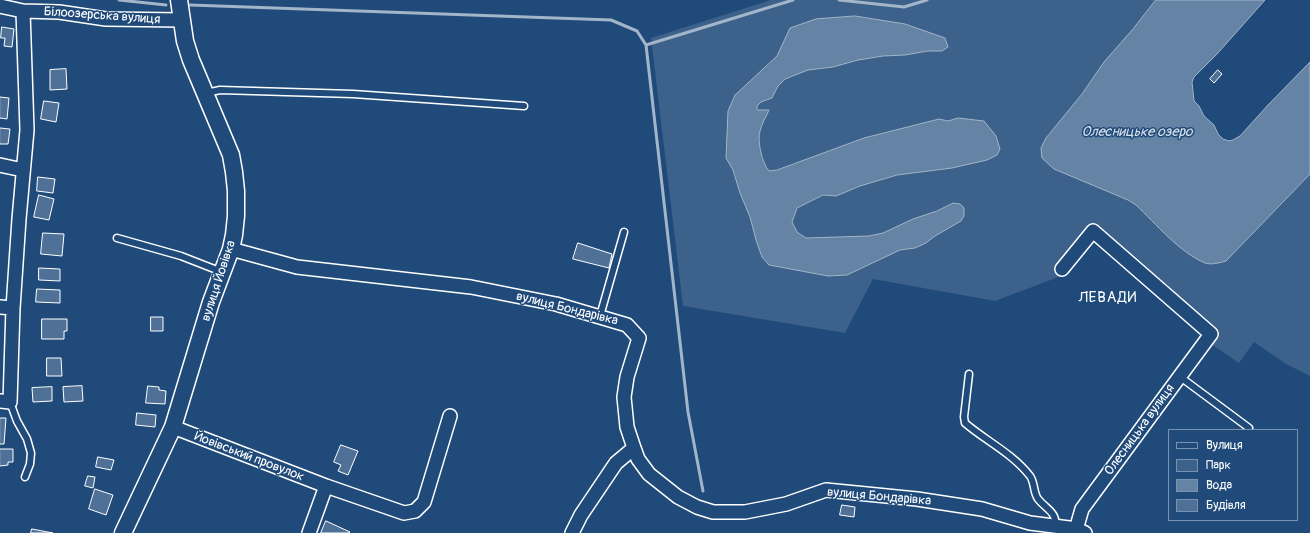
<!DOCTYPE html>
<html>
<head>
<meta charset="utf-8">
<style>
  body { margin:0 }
  #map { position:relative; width:1310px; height:533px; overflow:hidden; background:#1f4a7a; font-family:Pangolin,sans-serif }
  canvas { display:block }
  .legend { position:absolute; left:1168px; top:429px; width:130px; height:92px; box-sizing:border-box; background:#1f4a7a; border:1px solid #7992af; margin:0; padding:5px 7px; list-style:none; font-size:12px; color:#fff }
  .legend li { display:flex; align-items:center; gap:8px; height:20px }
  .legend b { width:20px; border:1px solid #7992af }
</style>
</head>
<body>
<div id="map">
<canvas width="1310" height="533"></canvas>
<ul class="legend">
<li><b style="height:5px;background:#1f4a7a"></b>Вулиця</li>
<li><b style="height:11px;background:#3c618b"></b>Парк</li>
<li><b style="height:11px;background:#6583a4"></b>Вода</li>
<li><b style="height:11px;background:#507197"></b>Будівля</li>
</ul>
</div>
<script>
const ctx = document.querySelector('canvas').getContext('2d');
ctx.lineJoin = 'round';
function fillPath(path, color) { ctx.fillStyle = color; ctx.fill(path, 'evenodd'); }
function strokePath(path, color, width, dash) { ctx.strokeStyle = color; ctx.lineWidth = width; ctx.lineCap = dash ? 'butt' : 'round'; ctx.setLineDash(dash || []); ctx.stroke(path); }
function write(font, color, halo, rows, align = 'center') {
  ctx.font = font + ' Pangolin,sans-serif'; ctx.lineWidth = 3; ctx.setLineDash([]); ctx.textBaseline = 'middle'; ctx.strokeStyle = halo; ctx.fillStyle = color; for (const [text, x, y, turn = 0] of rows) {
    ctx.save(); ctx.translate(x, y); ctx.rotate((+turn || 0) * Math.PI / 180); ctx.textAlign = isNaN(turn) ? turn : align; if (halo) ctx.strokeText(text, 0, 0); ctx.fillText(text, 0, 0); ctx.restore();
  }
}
const green = new Path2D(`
  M771,0h385l-23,29 -29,33 -22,32 -28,75 74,31 8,5c20,19 43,47 69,57 6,3 14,1 21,-1l84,-87v202l-24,-12 -32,-22 -15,21 -28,-19 -118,-103 -24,32 -74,28 -122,-22 -28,54 -162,-27 -32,-268zM855,16l50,8 40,14 -3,13h-14l-23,4 -22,1 -25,4 -25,7 -25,3 -23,9 -7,7 -6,12 -11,4 -4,4v4h11c-2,7 -7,14 -8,21 -3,10 2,32 9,40l8,-1 87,-32 75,-19 9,2 10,-3 39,37 -10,5 -35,8 -55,7 -37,11 -24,10 -13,-1 -26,13 -5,14 5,10 9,6 63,-2 14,-2 30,-15 24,-8 16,-8 8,18 -26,15 -9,7 -11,5 -15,2 -53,25 -19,1 -59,-11 -13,-25 -6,-23 -10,-24 -7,-23 -7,-12v-5l9,-58 42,-39 13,-28z`);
const water = new Path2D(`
  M1156,0h109l-48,54 -23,23 -2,5 2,19 5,5 5,10 10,9 4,9 5,5 6,2 4,-1 7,-4 28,-31 42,-43v112l-84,87c-7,2 -15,4 -21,2 -26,-11 -49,-39 -69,-58l-8,-5 -74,-31 -12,-11 -1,-10 5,-10 36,-44 22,-32 29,-33z
  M855,16l50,8 40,14 3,9 -6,4h-14l-23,4 -22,1 -25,4 -25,7 -25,3 -23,9 -7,7 -6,12 -11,4 -4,4v4h12c-3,7 -7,13 -9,21 -3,10 2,32 9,40l8,-1 87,-32 75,-19 9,2 10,-3 26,3 12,15 4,13 -3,6 -10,5 -35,8 -55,7 -37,11 -24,10 -13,-1 -26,13 -5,14 5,10 9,6 63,-2 14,-3 30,-14 24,-8 16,-8 7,1 4,4v8l-3,5 -26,15 -9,7 -11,5 -15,2 -53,25 -19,1 -59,-11 -7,-8 -6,-17 -6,-23 -10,-24 -7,-23 -7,-12 2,-47 7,-16 42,-39 13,-28 26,-9z`);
const stream = new Path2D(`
  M119,0l47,5
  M839,0l65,7 23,-7
  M190,5l421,15 26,11 9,14 42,367 15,79
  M646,45l147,-45`);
const building = new Path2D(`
  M2,27l12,2 -2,18 -8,-1 1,-8h-4z
  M66,69l1,20 -17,1v-20z
  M1218,70l4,4 -8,9 -4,-4z
  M0,97l9,1 -2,21 -7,-1z
  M44,101l15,2 -3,19 -15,-3z
  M0,128l10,1 -2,15h-8z
  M38,177l17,2 -2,14 -16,-2z
  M39,195l15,4 -5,21 -15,-3z
  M43,233l21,1 -2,22 -21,-2z
  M578,243l34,11 -3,14 -36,-9z
  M39,268l21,1v12l-21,-1z
  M37,289l23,1v13l-24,-1z
  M151,317h12v14h-12z
  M42,319h25v12h-3v8h-22z
  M47,358h14l1,18h-15z
  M82,386l1,15 -19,1 -1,-15z
  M148,386l11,1v3l7,1 -1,13 -19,-1z
  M52,387v14l-19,1 -1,-14z
  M137,413l19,2 -1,12 -19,-2z
  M0,418h6l-2,26h-4z
  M341,445l17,6 -10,24 -10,-4 3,-6 -7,-3z
  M0,449h13v13h-5v3l-8,1z
  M98,457l16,3 -3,10 -15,-3z
  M88,476l7,1 -2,11 -8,-2z
  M95,489l18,6 -7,20 -17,-6z
  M842,505l13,2 -1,10 -14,-2z
  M326,521l24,11 -1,1h-28z
  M32,529l21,4h-22z`);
const service = new Path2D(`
  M206,93l14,-3 133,4 171,12
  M117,238l64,18 41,16
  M600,316l24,-84
  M969,374l-5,43 1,6c21,18 47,30 65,53 5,7 3,16 8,23 9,11 18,12 18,28
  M1179,376l70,52 -1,2
  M10,402l7,19 10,18 4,14 -1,11 -5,13`);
const minor = new Path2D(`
  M0,6l23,5 36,1 47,7 75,1
  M0,165l23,5
  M231,249l66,18 174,20 85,17 71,21 12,13 -12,39 -3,20 3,30 7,21 4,11 11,15 29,23 19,10 16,5h32l41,-8 40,-14 91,9 65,10 48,14 47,6 8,4
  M1062,269l31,-38 118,103 -129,175 -7,24
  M0,307l13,1
  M0,401l10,1 3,-94 6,-89 8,-89 -4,-119
  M173,427l153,59
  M309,533l17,-47 78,27 11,-2 9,-9 26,-86
  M572,533l9,-18 35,-52 18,-15`);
const tertiary = new Path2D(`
  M123,533l50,-106 38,-125 20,-53 3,-14 2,-19v-25l-2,-19 -3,-17 -40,-95 -6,-19 -6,-41`);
const streetNames = [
  ["Білоозерська вулиця",102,16,4],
  ["вулиця Йовівка",219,281,-72],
  ["вулиця Бондарівка",567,309,14],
  ["Олесницька вулиця",1140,430,-54],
  ["Йовівський провулок",249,457,21],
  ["вулиця Бондарівка",879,497,5]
];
const waterNames = [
  ["Олесницьке озеро",1137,132]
];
const quarterNames = [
  ["ЛЕВАДИ",1108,298]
];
fillPath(green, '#3c618b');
fillPath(water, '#6583a4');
strokePath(water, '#a3b5c8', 1);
strokePath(stream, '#a3b5c8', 3);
fillPath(building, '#507197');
strokePath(building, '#fff', 1);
strokePath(service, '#fff', 9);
strokePath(minor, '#fff', 16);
strokePath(tertiary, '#fff', 19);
strokePath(service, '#1f4a7a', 6);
strokePath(minor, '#1f4a7a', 13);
strokePath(tertiary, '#1f4a7a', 16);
write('13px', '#fff', '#1f4a7a', streetNames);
write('italic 14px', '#d8e0e8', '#1f4a7a', waterNames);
ctx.letterSpacing = '1px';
write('15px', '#fff', '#1f4a7a', quarterNames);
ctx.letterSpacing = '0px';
</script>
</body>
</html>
